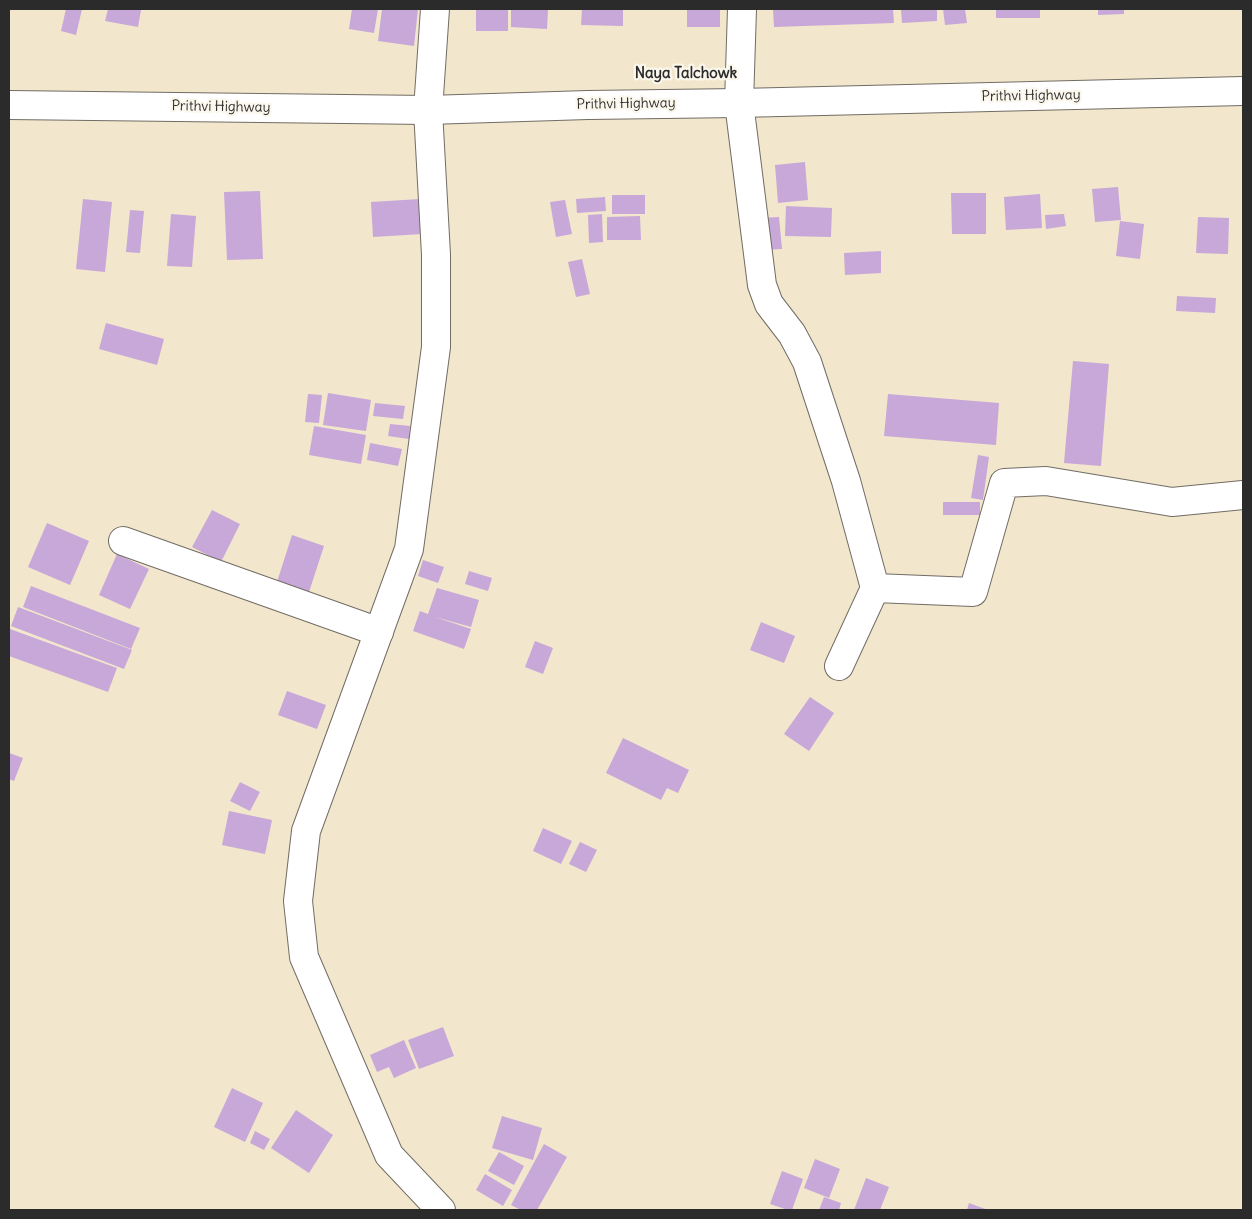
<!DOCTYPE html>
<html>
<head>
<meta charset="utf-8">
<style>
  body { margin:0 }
  #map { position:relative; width:1252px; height:1219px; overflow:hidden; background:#f2e6cd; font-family:Delius,sans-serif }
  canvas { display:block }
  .frame { position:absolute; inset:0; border:10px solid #2b2b2b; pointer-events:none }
</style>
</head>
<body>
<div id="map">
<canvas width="1252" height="1219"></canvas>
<div class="frame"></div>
</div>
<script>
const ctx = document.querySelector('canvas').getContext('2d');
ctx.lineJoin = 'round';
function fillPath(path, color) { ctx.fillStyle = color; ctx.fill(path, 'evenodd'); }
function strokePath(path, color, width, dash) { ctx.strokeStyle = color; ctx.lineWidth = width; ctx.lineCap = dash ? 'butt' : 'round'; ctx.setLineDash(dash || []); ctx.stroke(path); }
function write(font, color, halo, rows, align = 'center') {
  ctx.font = font + ' Delius,sans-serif'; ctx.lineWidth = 4.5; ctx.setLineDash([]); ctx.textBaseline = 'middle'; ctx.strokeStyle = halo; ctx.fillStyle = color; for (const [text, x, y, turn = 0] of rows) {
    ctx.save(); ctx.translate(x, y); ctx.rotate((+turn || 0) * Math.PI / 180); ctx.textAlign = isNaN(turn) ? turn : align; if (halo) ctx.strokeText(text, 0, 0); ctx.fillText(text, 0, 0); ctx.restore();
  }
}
const building = new Path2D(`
  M66,9h16l-6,26 -15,-4z
  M108,9h25l8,1 -3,17 -33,-6z
  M352,9h26l-4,24 -25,-4z
  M382,9h36l-4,37 -36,-5z
  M476,9h32v22h-32z
  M511,9h37l-1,20 -36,-2z
  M582,9h41v17l-42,-1z
  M687,9h33v18h-33z
  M773,9h120l1,14 -120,4z
  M901,9h36v12l-35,2z
  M943,9h22l2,14 -22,2z
  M996,9h44v9h-44z
  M1098,9h26v5l-26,1z
  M805,162l3,38 -30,3 -3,-38z
  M1118,187l3,33 -26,2 -3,-33z
  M260,191l3,68 -36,1 -3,-68z
  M951,193h35v41h-34z
  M1040,194l2,34 -36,2 -2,-33z
  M612,195h33v19h-33z
  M605,197l1,14 -29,2 -1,-14z
  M83,199l29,3 -7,70 -29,-3z
  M420,199l2,35 -49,3 -2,-35z
  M565,200l7,34 -16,3 -6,-35z
  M786,206l46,2 -1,29 -46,-1z
  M130,210l14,1 -4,42 -14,-1z
  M171,214l25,2 -4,51 -25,-1z
  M602,214l1,28 -14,1 -1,-28z
  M1064,214l2,12 -20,3 -1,-14z
  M640,216l1,24h-34v-23z
  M779,217l3,32 -20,1 -2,-32z
  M1198,217l31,1 -1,36 -32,-1z
  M1120,221l24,3 -4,35 -24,-3z
  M881,251v22l-36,2 -1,-22z
  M582,259l8,35 -14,3 -8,-35z
  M1177,296l39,2 -1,15 -39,-2z
  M106,323l58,16 -7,26 -58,-16z
  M1073,361l36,3 -8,102 -37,-3z
  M328,393l43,7 -5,31 -43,-6z
  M308,394l14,1 -3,28 -14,-1z
  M888,394l111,9 -3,42 -112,-9z
  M375,403l30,3 -2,13 -30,-3z
  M390,424l20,2 -1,13 -21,-3z
  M314,426l52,9 -5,29 -52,-9z
  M370,443l32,6 -4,17 -31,-6z
  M978,455l11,2 -6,43 -12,-2z
  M943,502h37v13h-37z
  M212,510l28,14 -19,38 -29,-15z
  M47,523l42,18 -19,44 -42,-18z
  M292,535l32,11 -15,46 -32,-10z
  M117,554l32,15 -19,40 -31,-14z
  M423,560l21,7 -6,16 -20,-7z
  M469,571l23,7 -4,13 -23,-7z
  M31,586l109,42 -9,21 -108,-42z
  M437,588l42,12 -8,27 -36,-10 36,12 -7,20 -51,-18 7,-20 8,3z
  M18,607l114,43 -8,19 -113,-43z
  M761,622l34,14 -11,27 -34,-13z
  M10,629l107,39 -9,24 -99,-36v-22z
  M535,641l18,7 -10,26 -18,-7z
  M287,691l39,14 -9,24 -39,-14z
  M810,697l24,16 -25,38 -25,-17z
  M623,738l66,32 -11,23 -11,-5 -6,12 -55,-27z
  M9,753l14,5 -9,23 -5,-2z
  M240,782l20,10 -10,19 -20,-10z
  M229,811l43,9 -7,34 -43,-9z
  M543,828l29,13 -11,23 -28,-13z
  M580,842l17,8 -11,22 -17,-8z
  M443,1027l11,29 -35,13 -11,-29z
  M404,1040l12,28 -22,10 -5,-11 -12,5 -7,-17z
  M232,1088l31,15 -18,39 -31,-15z
  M296,1110l37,25 -24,38 -38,-25z
  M502,1116l40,12 -9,32 -41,-12z
  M255,1131l15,8 -6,11 -14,-7z
  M544,1144l23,13 -30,53h-16l-10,-5z
  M499,1152l25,14 -10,19 -26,-14z
  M815,1159l25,10 -11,29 -25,-10z
  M782,1171l21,8 -11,31h-4l-18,-6z
  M485,1174l27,16 -9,16 -27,-16z
  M866,1178l23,9 -9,23h-26z
  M824,1197l17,6 -2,7h-20z
  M969,1203l19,7h-21z`);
const street = new Path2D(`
  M742,9l-3,94 23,182 7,19 23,30 15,28 39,119 29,107
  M428,110l7,-101
  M123,541l256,91
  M839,666l36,-78 98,4 31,-109 42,-2 126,21 71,-7`);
const secondary = new Path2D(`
  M428,110l8,145v92l-27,202 -103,282 -8,70 6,56 85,198 52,55`);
const highway = new Path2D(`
  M9,105l419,5 160,-5 151,-2 504,-12`);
const streetNames = [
  ["Prithvi Highway",1031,96,-1],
  ["Prithvi Highway",626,104,-1],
  ["Prithvi Highway",221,107,1]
];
const neighbourhoodNames = [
  ["Naya Talchowk",686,74]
];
fillPath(building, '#c7a8d8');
strokePath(street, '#716c64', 30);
strokePath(secondary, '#716c64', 30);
strokePath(highway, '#716c64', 30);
strokePath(street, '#fff', 28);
strokePath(secondary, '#fff', 28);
strokePath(highway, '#fff', 28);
write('14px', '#2b2b2b', '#fbf7ec', streetNames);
write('bold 15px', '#2b2b2b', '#fbf7ec', neighbourhoodNames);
</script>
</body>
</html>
